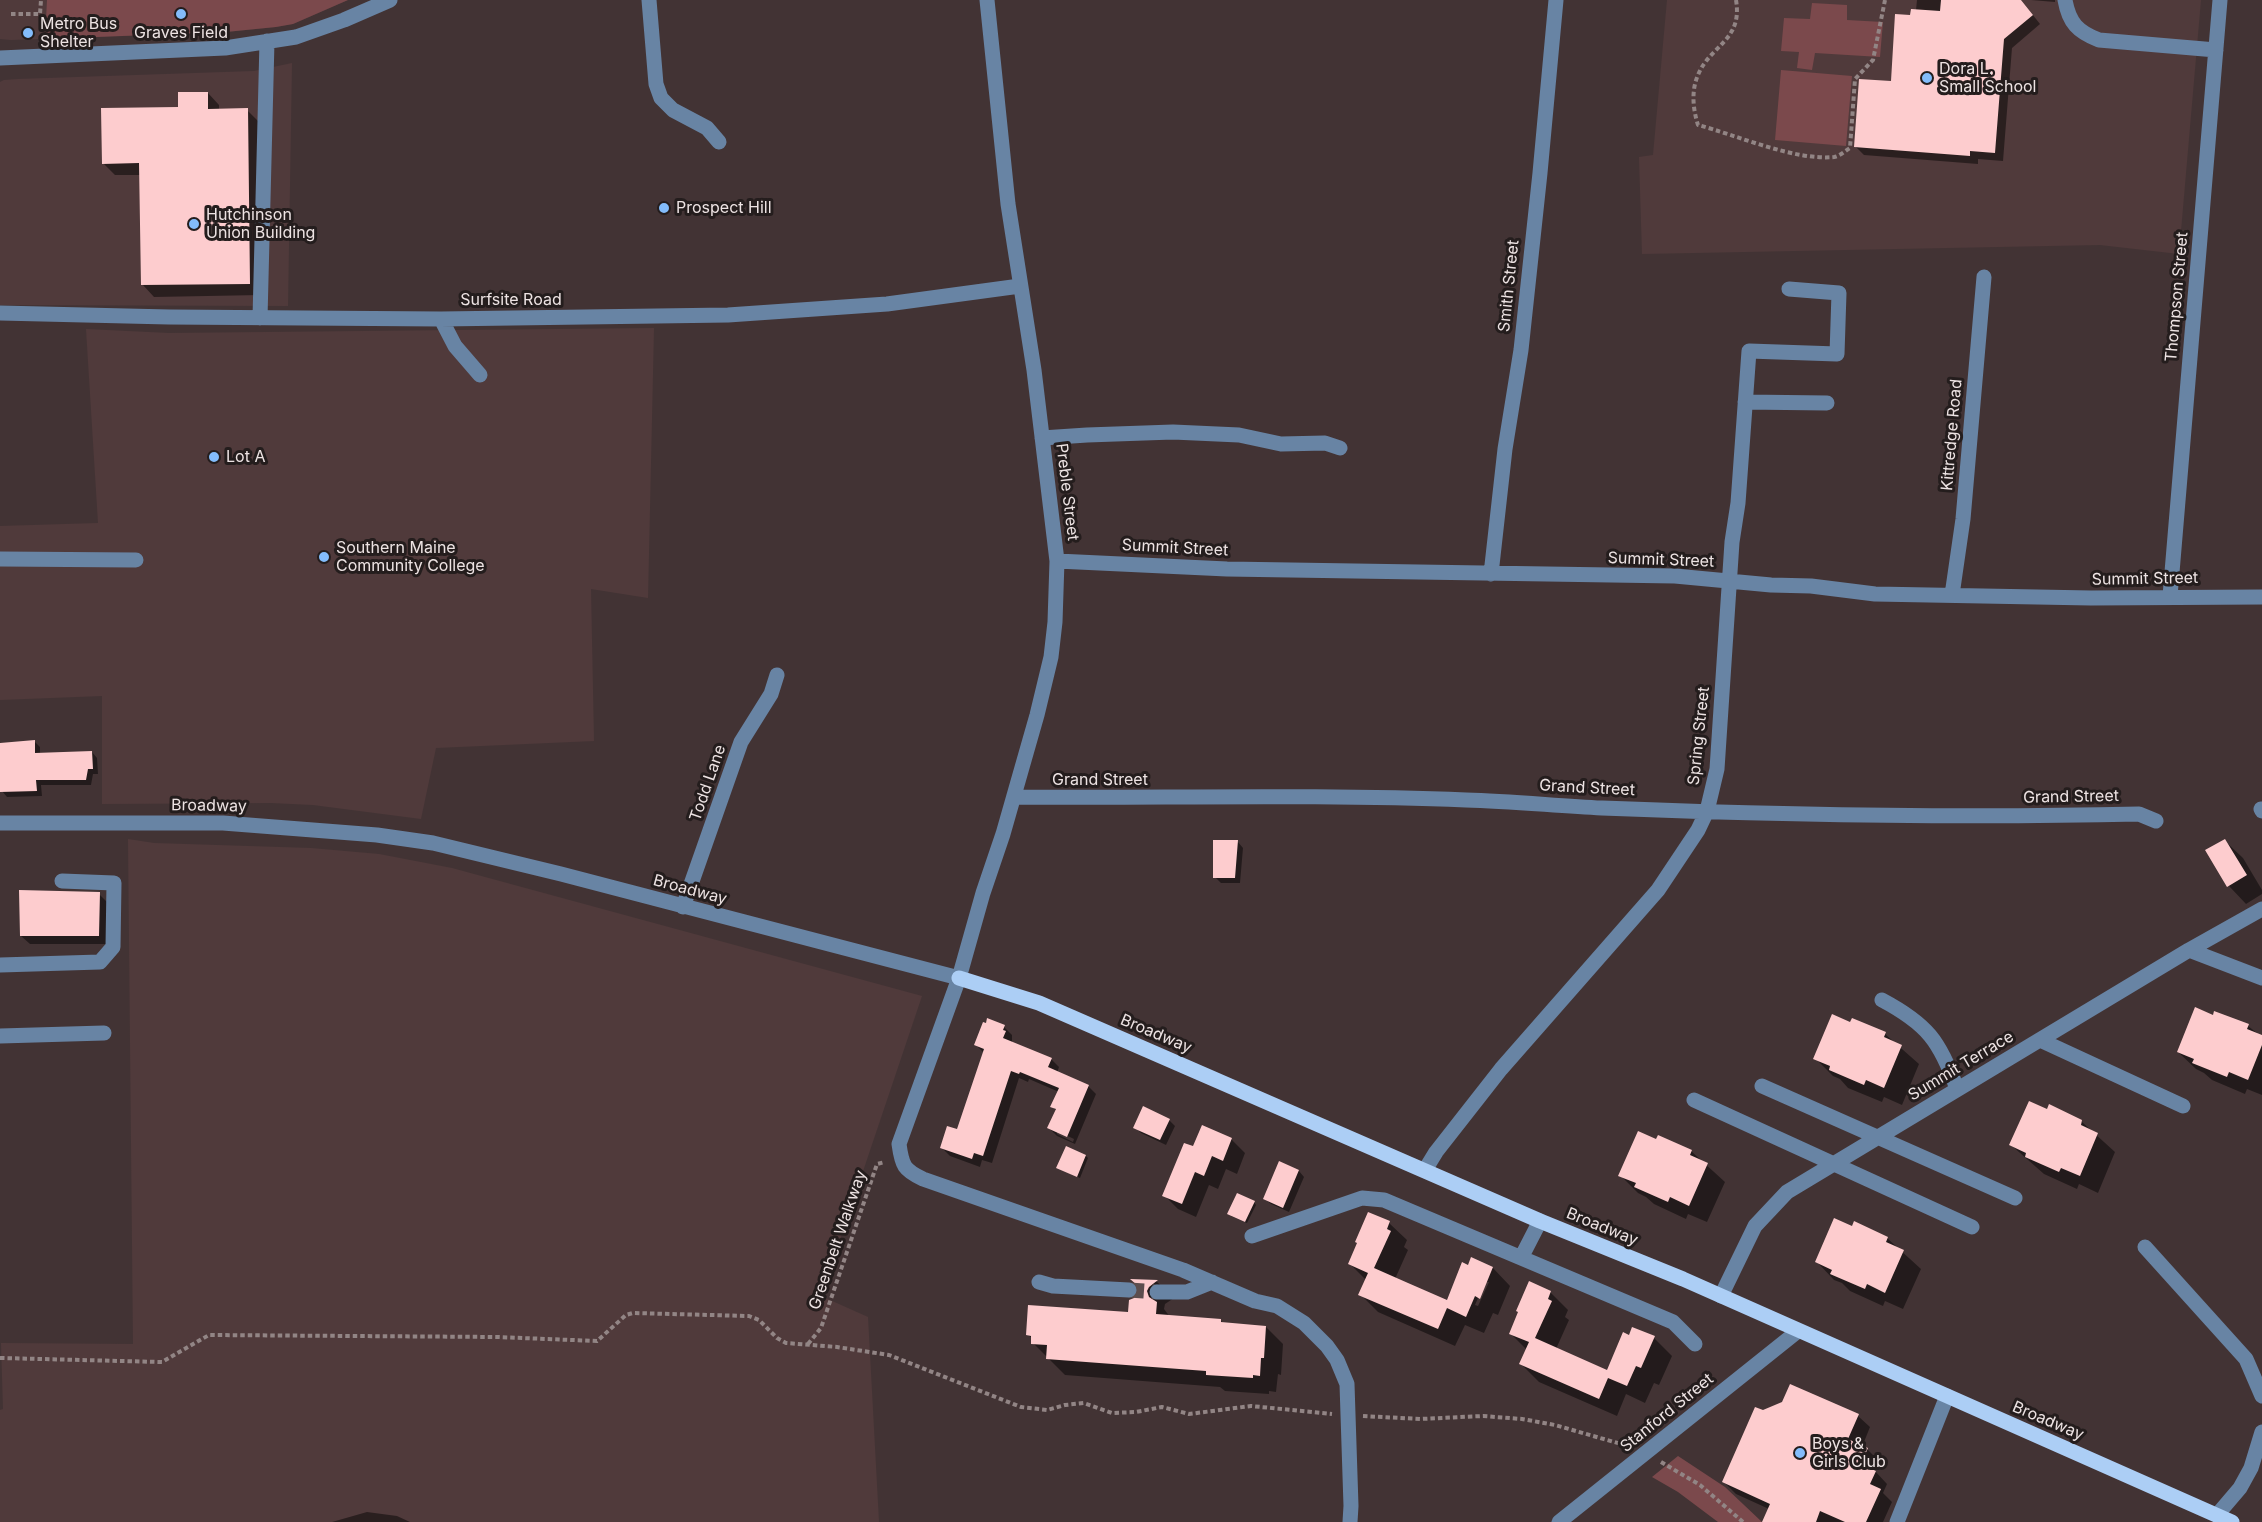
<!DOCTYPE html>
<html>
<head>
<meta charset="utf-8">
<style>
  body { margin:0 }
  canvas { display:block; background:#423334 }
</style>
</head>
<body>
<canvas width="2262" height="1522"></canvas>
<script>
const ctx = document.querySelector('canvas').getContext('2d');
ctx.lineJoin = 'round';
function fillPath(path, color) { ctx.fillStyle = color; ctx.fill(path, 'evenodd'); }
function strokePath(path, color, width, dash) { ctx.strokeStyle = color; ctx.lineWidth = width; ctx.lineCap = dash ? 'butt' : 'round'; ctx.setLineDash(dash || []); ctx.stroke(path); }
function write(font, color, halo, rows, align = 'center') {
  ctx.font = font + ' Inter,sans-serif'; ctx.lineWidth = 6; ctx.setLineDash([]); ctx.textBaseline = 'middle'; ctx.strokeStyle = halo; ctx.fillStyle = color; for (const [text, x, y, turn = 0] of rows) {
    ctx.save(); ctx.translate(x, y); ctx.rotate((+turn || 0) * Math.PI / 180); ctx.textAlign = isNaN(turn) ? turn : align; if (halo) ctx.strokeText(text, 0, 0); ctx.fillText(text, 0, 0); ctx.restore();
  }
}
const built = new Path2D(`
  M0,0h348l-55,24 -17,3 -50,5 -215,8 -11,-1z
  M1667,0h534l-22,254 -79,-9 -458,9 -3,-97 14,-2z
  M292,63l-4,243 -288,-1v-223l4,-2 14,-1 236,-8z
  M654,328l-6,270 -57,-9 3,152 -158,7 -15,71 -108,-14 -42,-2 -169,1v-108l-102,4v-174l98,-3 -12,-194 83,4z
  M128,839l26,4 157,5 68,6 73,14 470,128 -101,300 47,21 11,205h-879v-112l3,-1 -2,-66 132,1z`);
const green = new Path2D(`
  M47,0h301l-55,24 -17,3 -50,5 -181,7z
  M1812,3l35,2v15l36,2 -3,35 -65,-4 -3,17 -15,-2 2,-16 -18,-1 3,-33 26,1z
  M1781,70l71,6 -6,70 -71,-6z
  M1678,1456l47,31 37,35h-44l-40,-30 -26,-15z`);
const shadow = new Path2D(`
  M1917,0h104l19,24 -28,24 -9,113 -25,-2v5l-114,-9 -9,-9 38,-63 19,-66 4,-7z
  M2031,0h24v2z
  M208,93l11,12v5h28l12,12 2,173 -107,2 -11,-12 -2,-110h-26l-12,-12z
  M34,741l6,6v7l52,-2 5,6 1,16h-5l-2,11h-50l1,11 -35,1 -5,-6z
  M2225,841l18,17 19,32v4l-16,10 -17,-18z
  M1238,842l5,6 -3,35h-19l-6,-6z
  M99,894l9,9 -1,41h-77l-9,-8z
  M2215,1013l33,13 14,11v58l-15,-6 -2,5 -33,-14 -8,-7 -8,-4 -18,-17z
  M1853,1020l32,14 34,30 -17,41 -18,-8 -2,5 -34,-14 -8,-9 -7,-3 -18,-18 36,-34z
  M1004,1027l8,8v8l39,16 8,8 -2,6 31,13 8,8 -21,50 -18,-8 -8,-8 8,-17 -5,-5 7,-14 -30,-13 -1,3 -9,-4 -27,85 -10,-3 -2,7 -30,-11 -8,-8 16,-17 26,-78 -8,-8zM1057,1131l17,8 -1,3 -16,-8z
  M1169,1120l6,6 -9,19 -25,-12 -6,-6z
  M2082,1122l33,30 -17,41 -19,-9 -2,5 -33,-15 -33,-29z
  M1231,1139l14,14 -8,21 -11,-5 -8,20 -9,-4 -13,32 -18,-8 -14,-14 30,-47z
  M1691,1151l34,31 -18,40 -19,-8 -2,5 -32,-15 -8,-7 -8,-4 -18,-18z
  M1086,1156l2,2 -8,20 -22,-10z
  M1280,1163l19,8 5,6 -15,35 -18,-8 -6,-5z
  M1254,1202l2,3 -9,18 -16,-7z
  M1389,1223l18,17 -3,7 4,3 -13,29 52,23 25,-43 21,9 17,18 -12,29 -5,-2 -9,20 -19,-8 -10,21 -77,-34 -18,-18 6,-14 -16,-16zM1485,1282h4l-11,24 -3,-1z
  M1887,1238l34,31 -18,40 -18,-8 -2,5 -33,-15 -8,-8 -8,-3 -17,-18z
  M1134,1280l23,2 17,16 -9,6 -1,5 6,8 50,3 4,4 42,3 17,17 -2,31 -3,-1 -2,18 -7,-1v3l-44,-3 -5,-4 -155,-12 -32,-32v-4l-5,-4 102,-21 10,-23 -1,-6z
  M1550,1292l18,18 -3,7 4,3 -13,29 52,23 22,-35 24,1 18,18 -13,29 -5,-2 -9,20 -19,-9 -9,22 -78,-34 -18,-18 6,-14 -16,-16z
  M1763,1412l95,4 12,11 -8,20 5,2 12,12 -4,10 12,13 -4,9 9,9 -9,20h-120l6,-13 -33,-15 -12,-12z
  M367,1512l30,4 13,6h-78z`);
const building = new Path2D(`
  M1941,0h80l12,15 -29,24 -9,114 -25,-2v5l-116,-9 5,-68 32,2 4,-67 15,1 1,-6 29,2z
  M178,92h30v17l40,-1 2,176 -109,1 -2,-122 -37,1 -1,-56 77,-1z
  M35,740v13l57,-2 1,18h-5l-2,11h-50l1,11 -37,1v-49z
  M2225,839l22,36 -20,12 -22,-37z
  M1213,840h25l-3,38h-22z
  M19,890l81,2 -1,44h-79z
  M2195,1007l18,8 1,-4 35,13 -2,5 15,6v10l-14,35 -19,-8 -2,5 -35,-14 2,-4 -17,-7z
  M1832,1014l18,8 2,-4 34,14 -2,5 18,8 -18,43 -18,-8 -2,5 -35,-15 1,-4 -17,-7z
  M987,1018l18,7 -2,5 3,1 -3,7 49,20 -4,9 41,18 -22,52 -20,-9 9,-19 -6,-2 9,-19 -39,-16 -1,2 -8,-3 -28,85 -9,-3 -2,6 -32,-11 7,-22 10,3 27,-80 -10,-4 9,-23 3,1z
  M2029,1101l18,8 2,-5 33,16 -1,5 17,8 -18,43 -19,-8 -2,4 -34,-15 1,-4 -17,-8z
  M1143,1106l27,13 -10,21 -27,-12z
  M1202,1125l30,13 -9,23 -11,-5 -8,20 -9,-4 -13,32 -20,-8 22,-53 9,3z
  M1638,1131l18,8 2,-4 34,15 -2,5 18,8 -19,43 -19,-9 -2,5 -34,-15 2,-4 -18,-7z
  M1066,1146l20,9 -9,22 -21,-9z
  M1279,1161l20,9 -16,38 -20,-9z
  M1237,1193l18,8 -10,21 -18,-8z
  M1368,1212l22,9 -3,8 4,2 -17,37 34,15 39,17 15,-38 6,3 3,-8 22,10 -13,32 -5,-3 -9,21 -19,-9 -9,21 -80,-34 10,-22 -20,-9 9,-21 -2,-1z
  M1834,1218l18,8 2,-5 34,16 -2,5 18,8 -19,43 -18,-9 -2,5 -35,-15 2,-4 -17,-8z
  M1130,1279l28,1 -9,7 -2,4 2,6 8,5 -1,12 65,5v3l45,4 -2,32h-3l-1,18 -7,-1v3l-47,-3v-4l-160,-12 1,-14 -16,-1v-8l-5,-1 2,-30 100,7 1,-12 5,-2 5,-7 -2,-6z
  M1529,1281l22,10 -3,8 4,2 -17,37 72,32 16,-38 6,3 3,-8 23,9 -14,32 -5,-2 -9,20 -19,-8 -9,21 -80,-35 10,-22 -20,-8 9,-22 -2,-1z
  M1790,1384l69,30 -11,25 20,9 -7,16 15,7 -6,13 11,5 -15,33h-21l-25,-11 -4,11h-54l8,-18 -48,-22 33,-75 8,3 19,-8z`);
const minorTunnel = new Path2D(`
  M1129,1290l28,2`);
const path = new Path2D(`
  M1736,0c7,41 -26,45 -38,75 -7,16 -5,34 0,50 38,10 97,36 136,32 6,-1 11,-6 16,-9l5,-69 18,-19 12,-60
  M11,14h29l1,-14
  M808,1344l13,-16 56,-164 8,-2
  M0,1358l162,4 47,-27 288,2 100,4 29,-26 7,-2 116,3 10,4 18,18 9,5 51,4 52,8 132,52 26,3 18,-5 19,-2 28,10 24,-1 26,-5 27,7 62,-8 81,8
  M1363,1416l57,3 63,-3 39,3 33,6 73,21
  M1661,1462l39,23 43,37`);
const minor = new Path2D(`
  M649,0l7,84 5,14 12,12 34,18 12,14
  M987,0l21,204 26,166 23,191 -2,61 -4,35 -14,58 -34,119 -20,59 -24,85 -60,166c3,22 5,26 24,35l260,91 72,31 22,5 27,17 23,23 10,14 10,24 4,122 -1,16
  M2065,0c4,23 13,32 34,40l117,10
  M0,58l225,-10 71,-11 48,-17 46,-20
  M0,313l169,4 272,2 287,-4 159,-11 133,-18
  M260,318l7,-277
  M441,319l14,27 25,29
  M1745,402l82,1
  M1042,438l45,-3 86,-3 66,3 42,9 44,-1 15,5
  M0,559l136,1
  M1057,561l170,8 448,7 96,9 40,1 64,8 216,4 171,-1
  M1491,574l14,-125 16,-99 19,-177 16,-173
  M1952,595l11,-76 21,-242
  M2170,596l50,-596
  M1014,797c151,1 302,-3 452,3 46,1 91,6 136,8 179,7 358,10 537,6l17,7
  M2261,809l1,2
  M0,823h223l154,12 56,8 128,31 398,104
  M683,907l58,-165 30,-48 6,-19
  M2189,950l73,28
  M0,965l100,-3 13,-15 1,-64 -52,-2
  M1882,1000c45,24 58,41 75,89
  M0,1036l104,-3
  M2040,1040l143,66
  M1762,1086l253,112
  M1694,1100l278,127
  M1425,1170l11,-18 65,-83 157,-179 40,-60 9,-19 10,-42 15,-227 6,-39 11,-152 88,3 2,-61 -50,-4
  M1252,1236l110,-38 22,2 289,122 22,22
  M2145,1247l101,112 16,37
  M1522,1256l18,-35
  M1039,1282l14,4 76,4
  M1157,1292h30l25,-10
  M1721,1296l34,-70 32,-34 402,-242 73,-41
  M2217,1515l23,-27 11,-20 11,-36
  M1559,1522l239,-191
  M1897,1522l50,-126`);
const major = new Path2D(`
  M959,978l80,25 501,218 143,58 549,243`);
const markers = [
  [181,14,6,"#83bcfb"],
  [28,33,6,"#83bcfb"],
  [1927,78,6,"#83bcfb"],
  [664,208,6,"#83bcfb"],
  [194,224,6,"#83bcfb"],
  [214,457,6,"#83bcfb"],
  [324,557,6,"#83bcfb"],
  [1800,1453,6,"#83bcfb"]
];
const poiNames = [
  ["Metro Bus",40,24],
  ["Shelter",40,42],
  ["Graves Field",181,33,"center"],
  ["Dora L.",1939,69],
  ["Small School",1939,87],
  ["Prospect Hill",676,208],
  ["Hutchinson",206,215],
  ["Union Building",206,233],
  ["Lot A",226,457],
  ["Southern Maine",336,548],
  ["Community College",336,566],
  ["Boys &",1812,1444],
  ["Girls Club",1812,1462]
];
const streetNames = [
  ["Smith Street",1509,286,-84],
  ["Thompson Street",2177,297,-85],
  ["Surfsite Road",511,300],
  ["Kittredge Road",1952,435,-85],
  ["Preble Street",1067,492,83],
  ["Summit Street",1175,548,3],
  ["Summit Street",1661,560,2],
  ["Summit Street",2145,579,-1],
  ["Spring Street",1699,736,-84],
  ["Grand Street",1100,780],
  ["Todd Lane",708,783,-71],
  ["Grand Street",1587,788,3],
  ["Grand Street",2071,797,-1],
  ["Broadway",209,806,1],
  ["Broadway",690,890,15],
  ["Broadway",1156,1034,23],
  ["Summit Terrace",1961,1066,-31],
  ["Broadway",1602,1227,22],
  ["Greenbelt Walkway",838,1240,-71],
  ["Stanford Street",1667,1413,-39],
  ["Broadway",2048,1421,23]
];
fillPath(built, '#503a3b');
fillPath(green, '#7b494c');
fillPath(shadow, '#0007');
fillPath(building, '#fdccce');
strokePath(minorTunnel, '#5c4d4e', 15, [15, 8]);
strokePath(path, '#928585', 4, [4.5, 3]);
strokePath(minor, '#6884a4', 15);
strokePath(major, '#accef5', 15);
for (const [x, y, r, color] of markers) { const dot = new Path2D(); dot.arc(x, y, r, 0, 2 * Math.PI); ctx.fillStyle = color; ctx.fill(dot); strokePath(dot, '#241d1d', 2); }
write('16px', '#ede3e3', '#241d1d', poiNames, 'left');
write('16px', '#ede3e3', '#241d1d', streetNames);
</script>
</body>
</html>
